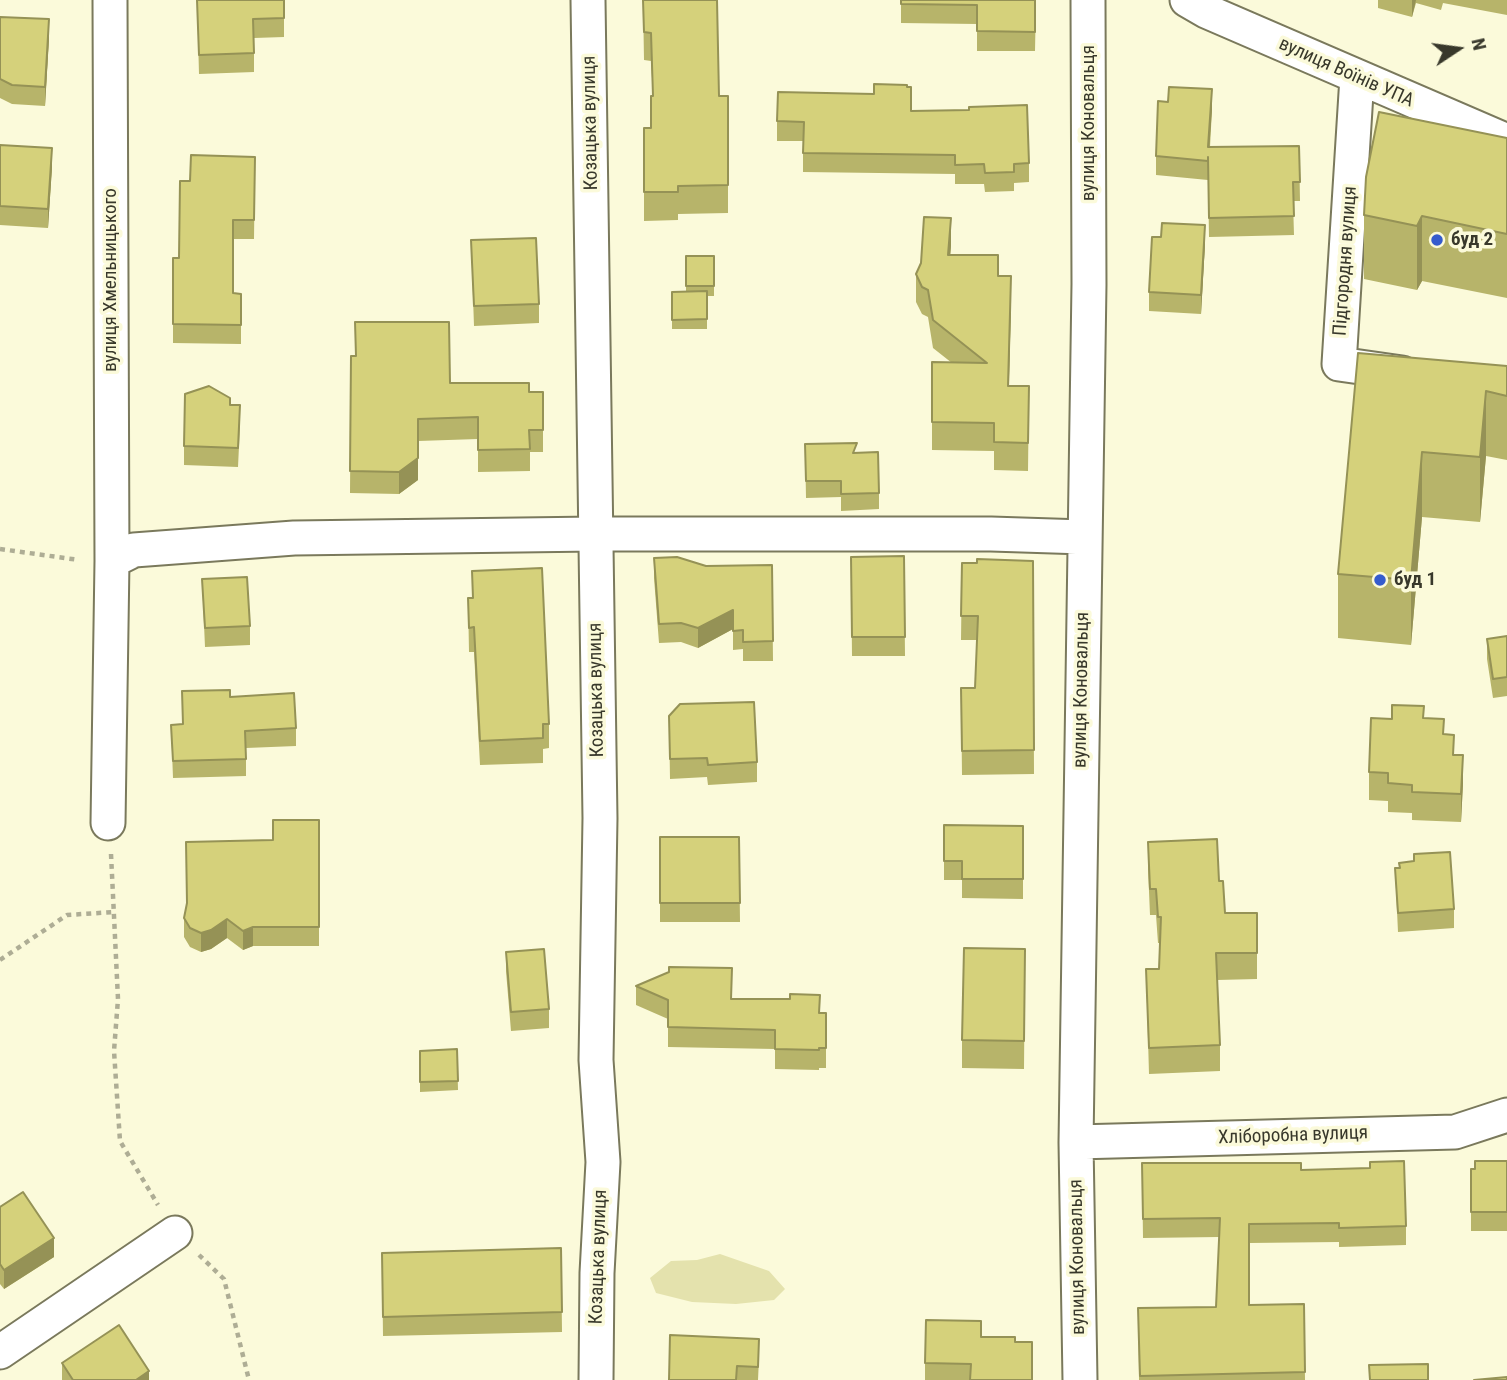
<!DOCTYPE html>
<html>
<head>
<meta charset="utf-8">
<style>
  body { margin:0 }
  #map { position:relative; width:1507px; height:1380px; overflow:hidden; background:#fbfada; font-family:"Roboto Condensed",sans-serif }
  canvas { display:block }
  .north { position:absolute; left:1423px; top:14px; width:70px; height:70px; -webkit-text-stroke:5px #fbfada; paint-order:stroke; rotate:77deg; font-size:19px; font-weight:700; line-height:28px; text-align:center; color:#38382b }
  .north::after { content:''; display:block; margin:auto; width:24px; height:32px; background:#38382b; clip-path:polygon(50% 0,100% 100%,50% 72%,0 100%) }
</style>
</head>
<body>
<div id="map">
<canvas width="1507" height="1380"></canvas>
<div class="north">N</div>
</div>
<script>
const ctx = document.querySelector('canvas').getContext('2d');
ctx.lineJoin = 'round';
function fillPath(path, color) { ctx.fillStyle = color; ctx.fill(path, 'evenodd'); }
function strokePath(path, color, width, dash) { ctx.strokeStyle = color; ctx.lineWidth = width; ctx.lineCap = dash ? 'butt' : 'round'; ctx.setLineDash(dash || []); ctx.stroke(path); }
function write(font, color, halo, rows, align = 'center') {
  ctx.font = font + ' "Roboto Condensed",sans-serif'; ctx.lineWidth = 7; ctx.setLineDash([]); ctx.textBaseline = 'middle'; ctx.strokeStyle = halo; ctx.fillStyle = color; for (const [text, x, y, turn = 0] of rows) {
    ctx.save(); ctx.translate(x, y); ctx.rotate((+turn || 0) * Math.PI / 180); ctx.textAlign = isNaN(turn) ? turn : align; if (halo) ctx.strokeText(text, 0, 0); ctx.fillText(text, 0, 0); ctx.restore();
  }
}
const green = new Path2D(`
  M720,1254l49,17 16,18 -11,11 -38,4 -44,-2 -36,-9 -6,-15 21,-17 26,-1z`);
const path = new Path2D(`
  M0,549l79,11
  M111,854l7,145 -4,52 6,90 38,64
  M0,960l67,-45 48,-3
  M199,1255l25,24 25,101`);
const street = new Path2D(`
  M110,0l2,561
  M588,0l12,818 -4,242 7,102 -6,111 -1,107
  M1187,0l19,11 301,130
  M1357,77l-18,287 63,9
  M108,823l4,-262 22,-11 160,-12 301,-4h396l93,3
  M1076,1142l379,-10 52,-17
  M0,1352l175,-119
  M1080,1380l-4,-238 13,-858 -1,-284`);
const wall = new Path2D(`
  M197,0h87v37l-30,1v34l-55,2z
  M643,0l76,96h9v117l-50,1v6l-34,1v-93h7l2,-32 -2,-35 -7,-1z
  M901,0h135l-1,51h-58v-27l-76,-1z
  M1378,0h129v15l-64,-12 -2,7 -25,-7 -4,14 -34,-9z
  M0,17l49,21 -4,68 -33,-2 -12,-6z
  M1212,109l-2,38 89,-1 1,55h-7l1,34 -85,2 -1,-61v4l-52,-5v-19z
  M911,111l118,52v19l-15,1v8l-29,1 -1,-8h-29v-10l-152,-2v-31h-26v-20z
  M1507,138v160l-85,-17 -5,9 -53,-11v-64z
  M0,145l52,22 -4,61 -48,-3z
  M255,157l-1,82h-21v54l8,1v50l-68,-1v-85h6l11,-77z
  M471,240l68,64v19l-65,3z
  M1205,244l-4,70 -52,-3v-19z
  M951,246l-1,9 48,21 13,27 -2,83h20l-1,85 -34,-1v-19l-62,-1v-88l20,1 -19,-15 -5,-31 -6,-3 -6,-12v-28z
  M686,256h28v40h-7v33h-35v-37l14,-1z
  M355,322l95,61 79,9h14v60h-13v19l-52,1v-33l-60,2v39l-19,14 -49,-1 1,-137h4z
  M1358,353l149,13v94l-21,-4 -6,66 -58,-5 -11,128 -73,-7v-64z
  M230,405l10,20 -2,42 -54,-2v-19z
  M805,444l52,9 22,40v16l-38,2v-14l-35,1z
  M904,556l1,100h-53l-1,-99z
  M654,558l52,8 66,-1 1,96h-30v-12l-10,1v-21l-35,19 -17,-6 -22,1 -5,-65z
  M1033,561l1,213 -72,1 -1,-87h14l2,-48h-16l1,-77z
  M472,571l77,153v24l-6,1v14l-63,2 -6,-113h-5l-1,-54h4z
  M202,579l48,47v19l-45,2z
  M1507,636v60l-14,2 -6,-39v-20z
  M182,691l48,6 66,31v18l-50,2v28l-73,2 -2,-53 11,-1z
  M669,716l88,46v20l-49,3 -1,-8 -37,2z
  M1424,718l20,17 10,20 9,28 -2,39 -49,-2v-7l-24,-1v-11l-19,-1v-28l23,-53z
  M319,820v126h-66l-10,4 -16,-12 -16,11 -10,3 -11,-5 -6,-10v-19l89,-78z
  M944,825l79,1v73l-61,-1v-18h-18z
  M660,837h79l1,85h-80z
  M1148,842l71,39 6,32h32v66l-40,1 3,65v26l-71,3 -3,-105h13l1,-26h-2l-2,-28h-6l-2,-47z
  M1399,863l55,46v19l-56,4 -3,-64h4z
  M1025,949l-1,120 -62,-1v-28z
  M506,952l43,57v19l-38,3 -5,-60z
  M636,986l95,13 95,14v55h-7v2l-44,-1v-20l-107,-2v-28l-32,-14z
  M457,1049l1,41 -38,2v-41z
  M1507,1161v70h-36v-62z
  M1142,1163l159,7 105,56v19l-67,2v-5l-90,1v62l55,-1 1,76h-166l-1,-72 78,-1 3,-70 -76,1z
  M0,1207l54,50 -50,32 -4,-5z
  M561,1248l1,84 -179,4 -1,-83z
  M981,1337l34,5h17v38h-107v-17z
  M759,1358l-1,22h-89z
  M62,1363l87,17h-87z`);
const shadedWall = new Path2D(`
  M1412,0h4l-4,17z
  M49,19v19l-4,68v-19z
  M1212,89v20l-4,57v-19z
  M52,148v19l-4,61v-19z
  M1422,216v65l-5,9v-64z
  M951,218v28l-3,37v-28z
  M1205,225v19l-4,70v-19z
  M1011,276v27l-3,110v-27z
  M1486,391v65l-6,66v-65z
  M418,419v61l-19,14v-22z
  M1422,452v65l-11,128v-65z
  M733,610v19l-35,19v-20z
  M1463,755v28l-2,39v-28z
  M227,919v19l-16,11 -10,3v-19z
  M253,927v19l-10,4v-19z
  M54,1238v19l-50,32v-19z
  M149,1371v9h-13z`);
const building = new Path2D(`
  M197,0h87v18l-31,1 1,34 -55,2z
  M643,0h74l2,96h9v89l-50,1v6h-34v-64h7v-32h2l-2,-63 -7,-1z
  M901,0h134v32l-58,-1v-26l-76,-1z
  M0,17l49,2 -4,68 -33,-2 -12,-6z
  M874,84l33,1v2h4v24l58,-1v-3l58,-2 2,58 -15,1v8l-29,1 -1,-9 -29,1v-10l-152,-2 1,-31 -27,-1 1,-29 96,2z
  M1169,87l43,2 -4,58 91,-1 1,36h-7l1,34 -85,2 -1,-61v4l-52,-5 2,-55 10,1z
  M1379,112l128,26v96l-85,-18 -5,10 -53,-11 2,-38z
  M0,145l52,3 -4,61 -48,-3z
  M191,155l64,2 -1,63h-21v73l8,1v31l-68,-1v-66h6l1,-77h10z
  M924,217l27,1 -3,37h50v21h13l-3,110h21l-1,57 -34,-1v-19l-62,-1v-60l55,1 -54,-43 -5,-30 -6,-3 -6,-13 5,-11z
  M1162,223l43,2 -4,70 -52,-3 3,-55h9z
  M536,238l3,66 -65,2 -3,-66z
  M686,256h28v30h-28z
  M707,291v28l-35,1v-28z
  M355,322h94l1,61h79v9h14v38h-14l1,19 -52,1v-33l-60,2v39l-19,14 -49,-1 1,-115h5z
  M1358,353l149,13v30l-21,-5 -6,66 -58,-5 -11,128 -73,-6z
  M209,386l21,12v7h10l-2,43 -54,-2 1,-52z
  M857,443l-4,10 25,-1 1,41 -38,1v-13h-35l-1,-37z
  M904,556l1,81h-53l-1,-80z
  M677,557l29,9 66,-1 1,76 -30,1v-12l-10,1v-21l-35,18 -17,-5 -22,1 -5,-66z
  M977,559l56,2 1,189 -72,1 -1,-63h14l3,-72h-17l1,-53h15z
  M542,568l7,156h-6v14l-63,3 -6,-114 -5,1 -1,-30h5l-1,-27z
  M247,577l3,49 -45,2 -3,-49z
  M1507,636v41l-14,2 -6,-40z
  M230,690v7l64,-4 2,35 -51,3 1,28 -73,2 -2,-36 12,-1 -1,-33z
  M754,702l3,60 -49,3 -1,-7 -37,1 -1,-43 11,-12z
  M1392,705l32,1 -1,12 21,1 -1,15 11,1 -1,20h10l-2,39 -49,-2v-7l-24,-2v-10l-19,-1 2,-54 21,1z
  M273,820h46v107h-66l-10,4 -16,-12 -16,11 -10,3 -11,-5 -6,-10 3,-15 -1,-61 87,-2z
  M944,825l79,1v53h-61v-18h-18z
  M660,837h79l1,66h-80z
  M1217,839l2,42h4l2,32h32v40h-41l4,92 -71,3 -3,-79h13l2,-52h-3l-2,-28h-6l-2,-47z
  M1450,852l4,57 -56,4 -3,-45h5l-1,-5 15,-2v-7z
  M964,948l61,1 -1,92 -62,-1z
  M544,949l5,60 -38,3 -5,-60z
  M669,967l63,1 -1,31h59v-5l30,1 -1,18h7v35h-7v2l-44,-1v-19l-107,-3v-27l-32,-14 33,-14z
  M457,1049l1,32 -38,1v-31z
  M1404,1161l2,65 -67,2v-5l-90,1v81l55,-1 1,68 -165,4 -2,-68 78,-1 4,-89 -77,1 -1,-56h159v7l69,-2v-6z
  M1475,1161h32v51h-36v-43h4z
  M23,1192l31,46 -50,32 -4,-6v-57z
  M561,1248l1,64 -179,5 -1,-64z
  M926,1320l55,1v16h34v5h17v38h-62l1,-16 -46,-1z
  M119,1325l30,46 -13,9h-63l-11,-17z
  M670,1335l89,4 -1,28 -21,-1 -1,14h-67z
  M1428,1364v16h-58l-1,-15z
  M1507,1377v3h-33z`);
const markers = [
  [1437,240,7,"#355ccd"],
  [1380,580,7,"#355ccd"]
];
const streetNames = [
  ["вулиця Воїнів УПА",1346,73,24],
  ["Козацька вулиця",591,123,-91],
  ["вулиця Коновальця",1089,123,-90],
  ["Підгородня вулиця",1346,261,-86],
  ["вулиця Хмельницького",111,280,-90],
  ["Козацька вулиця",597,690,-91],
  ["вулиця Коновальця",1082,690,-89],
  ["Хліборобна вулиця",1293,1136,-2],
  ["Козацька вулиця",599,1257,-88],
  ["вулиця Коновальця",1078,1257,-91]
];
const poiNames = [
  ["буд 2",1451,240],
  ["буд 1",1394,580]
];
fillPath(green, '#e4e2ad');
strokePath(street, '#7a795c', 37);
strokePath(path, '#aead95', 4.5, [5, 5]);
strokePath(street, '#fff', 33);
fillPath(wall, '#b7b46a');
fillPath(shadedWall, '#959256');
fillPath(building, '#d5d17b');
strokePath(building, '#959256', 2);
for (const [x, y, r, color] of markers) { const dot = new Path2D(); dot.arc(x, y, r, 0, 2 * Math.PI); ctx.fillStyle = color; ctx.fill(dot); strokePath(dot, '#fbfada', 2.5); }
write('19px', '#38382b', '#fbfada', streetNames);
write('bold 19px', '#38382b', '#fbfada', poiNames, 'left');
</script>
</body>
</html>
